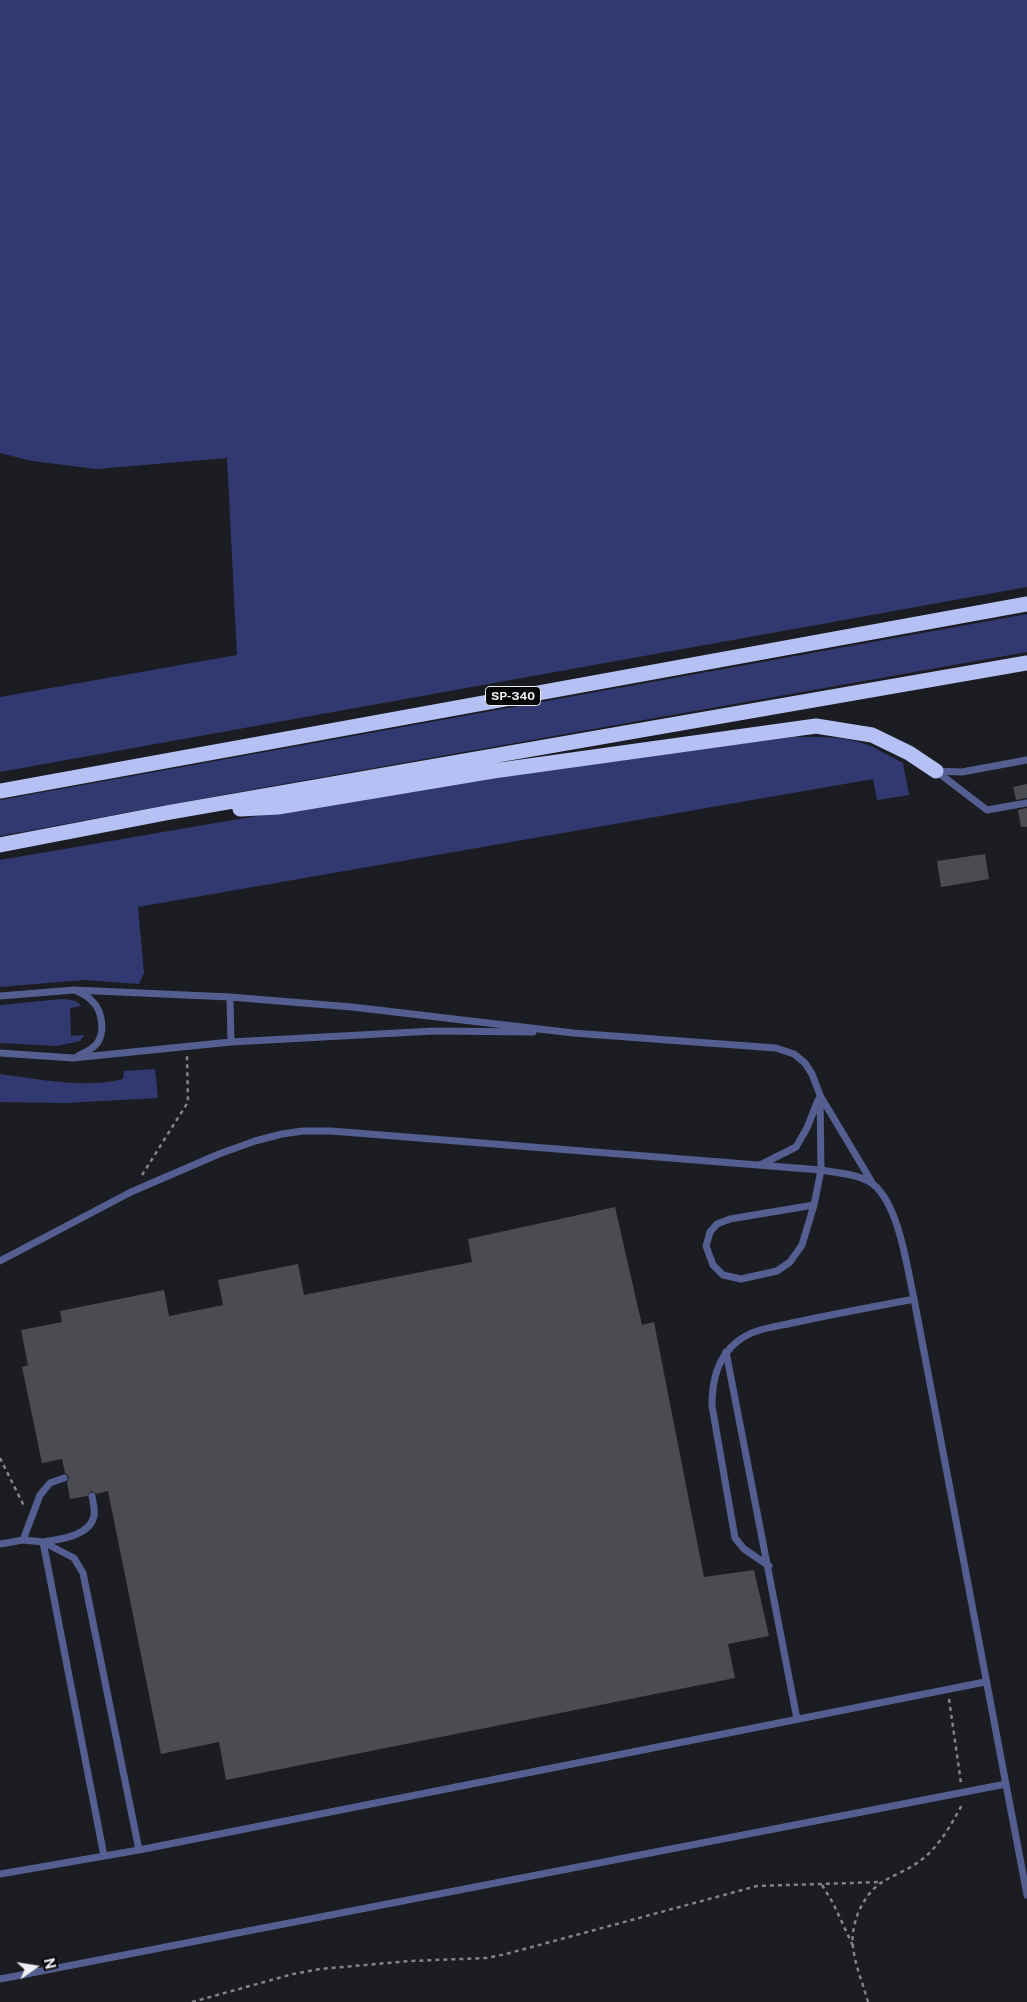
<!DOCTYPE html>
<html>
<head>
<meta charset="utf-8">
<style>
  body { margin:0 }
  #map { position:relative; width:1027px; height:2002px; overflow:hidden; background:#1c1d23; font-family:"Public Sans",sans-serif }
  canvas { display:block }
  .north { position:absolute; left:10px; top:1942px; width:50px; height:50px; -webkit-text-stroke:4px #07080a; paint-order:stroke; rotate:77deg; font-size:14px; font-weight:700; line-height:20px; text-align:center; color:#eeeff3 }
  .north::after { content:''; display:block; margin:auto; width:18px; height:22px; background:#eeeff3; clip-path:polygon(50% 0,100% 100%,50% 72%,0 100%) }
</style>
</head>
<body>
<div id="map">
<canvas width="1027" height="2002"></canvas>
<div class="north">N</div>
</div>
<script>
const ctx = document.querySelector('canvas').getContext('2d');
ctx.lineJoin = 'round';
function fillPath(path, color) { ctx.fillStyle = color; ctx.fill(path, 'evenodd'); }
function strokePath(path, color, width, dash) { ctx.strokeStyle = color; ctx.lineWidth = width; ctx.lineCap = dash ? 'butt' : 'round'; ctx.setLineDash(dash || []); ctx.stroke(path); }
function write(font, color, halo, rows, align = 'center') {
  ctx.font = font + ' "Public Sans",sans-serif'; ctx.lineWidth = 5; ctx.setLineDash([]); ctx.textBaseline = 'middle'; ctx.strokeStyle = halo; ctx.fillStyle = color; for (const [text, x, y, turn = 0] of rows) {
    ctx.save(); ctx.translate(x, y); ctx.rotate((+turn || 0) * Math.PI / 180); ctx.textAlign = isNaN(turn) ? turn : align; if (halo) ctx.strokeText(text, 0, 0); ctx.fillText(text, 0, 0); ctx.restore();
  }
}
const green = new Path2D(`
  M0,0h1027v587l-1027,185v-75l237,-42 -10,-197 -131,11 -64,-8 -32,-8z
  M1027,614v38l-766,136 -261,48v-36z
  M794,737c25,0 50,-1 74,8 12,5 23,12 35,18l6,32 -32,5 -4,-21 -735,128 6,66 -5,11 -55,-4 -84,7v-127l472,-81z
  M62,999c8,1 14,0 19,7l-11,2 1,28 13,-1 -4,6 -23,5 -57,-3v-38z
  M155,1069l3,29 -93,5 -65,-1v-28c40,5 84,15 123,5l1,-8z`);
const building = new Path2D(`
  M1027,784v14l-11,2 -3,-13z
  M1027,808v19h-6l-3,-17z
  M985,854l4,25 -48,8 -4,-26z
  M615,1207l27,118 12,-3 50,255 50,-7 15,66 -41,8 7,34 -509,102 -7,-38 -58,12 -53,-263 -11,3 -6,-3 -4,5 -17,3 -3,-17 2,-5 -4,-4 -3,-14 -20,4 -20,-96 6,-2 -7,-35 41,-8 -2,-11 104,-21 5,26 54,-11 -5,-25 80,-16 6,31 168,-33 -4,-23z`);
const path = new Path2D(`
  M142,1175l46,-73 -1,-46
  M0,1458l24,48
  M949,1699l12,84
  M822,1885l11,18 20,43
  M192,2002l101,-28 27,-5 90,-8 76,-3 20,-4 251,-68 124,-4
  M868,2002c-5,-18 -13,-37 -15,-55 -3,-23 10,-54 31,-66 10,-6 23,-11 33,-18 21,-14 34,-38 46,-60`);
const service = new Path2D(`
  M936,771l51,39 40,-7
  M936,771l26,1 65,-12
  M75,990c6,3 13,6 17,11 10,9 13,29 6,41 -4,7 -13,10 -20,14
  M0,996l74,-6 156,7 122,10 221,26 203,15 18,6 11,9 7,11 8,21 1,75 -7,35 -12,40 -12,17 -13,9 -36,8 -18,-4 -10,-10 -7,-19 4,-14 7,-8 13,-5 84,-14
  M230,997l1,45
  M0,1053l73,5 158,-16 203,-11 99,1
  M821,1097l52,87
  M760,1165l36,-18 11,-19 11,-28
  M0,1261l131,-69 88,-38 36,-13 27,-7 21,-3h28l490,39c17,3 38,4 52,14 26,21 34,83 41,115l113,596
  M726,1352l71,367
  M23,1540l17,-45 10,-12 14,-5
  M43,1542l61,314
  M44,1542c16,-3 46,-6 50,-26 1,-6 -1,-14 -2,-20
  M0,1544l23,-4 20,2 31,16 9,15 56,277
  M769,1566l-25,-17 -9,-11 -23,-132c0,-25 5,-49 26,-65 15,-12 36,-14 54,-18 41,-9 81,-16 122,-24
  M0,1874l139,-24 846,-168
  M0,1979l1006,-195`);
const motorway = new Path2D(`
  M0,791l1027,-187
  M240,809l38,-2 215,-36 323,-45 56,9 37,18 27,18
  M0,845l171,-33 856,-149`);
const shields = [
  [513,696,55]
];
const shieldNames = [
  ["SP-340",513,696]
];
fillPath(green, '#313970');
fillPath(building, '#4b4c52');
strokePath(path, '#838489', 2.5, [4, 4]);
strokePath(service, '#545e91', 7);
strokePath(motorway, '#b5c0f4', 15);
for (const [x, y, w] of shields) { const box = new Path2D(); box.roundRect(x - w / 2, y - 9.5, w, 19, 4); ctx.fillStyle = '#07080a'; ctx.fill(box); strokePath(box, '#eeeff3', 1); }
write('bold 12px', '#eeeff3', null, shieldNames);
</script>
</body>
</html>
